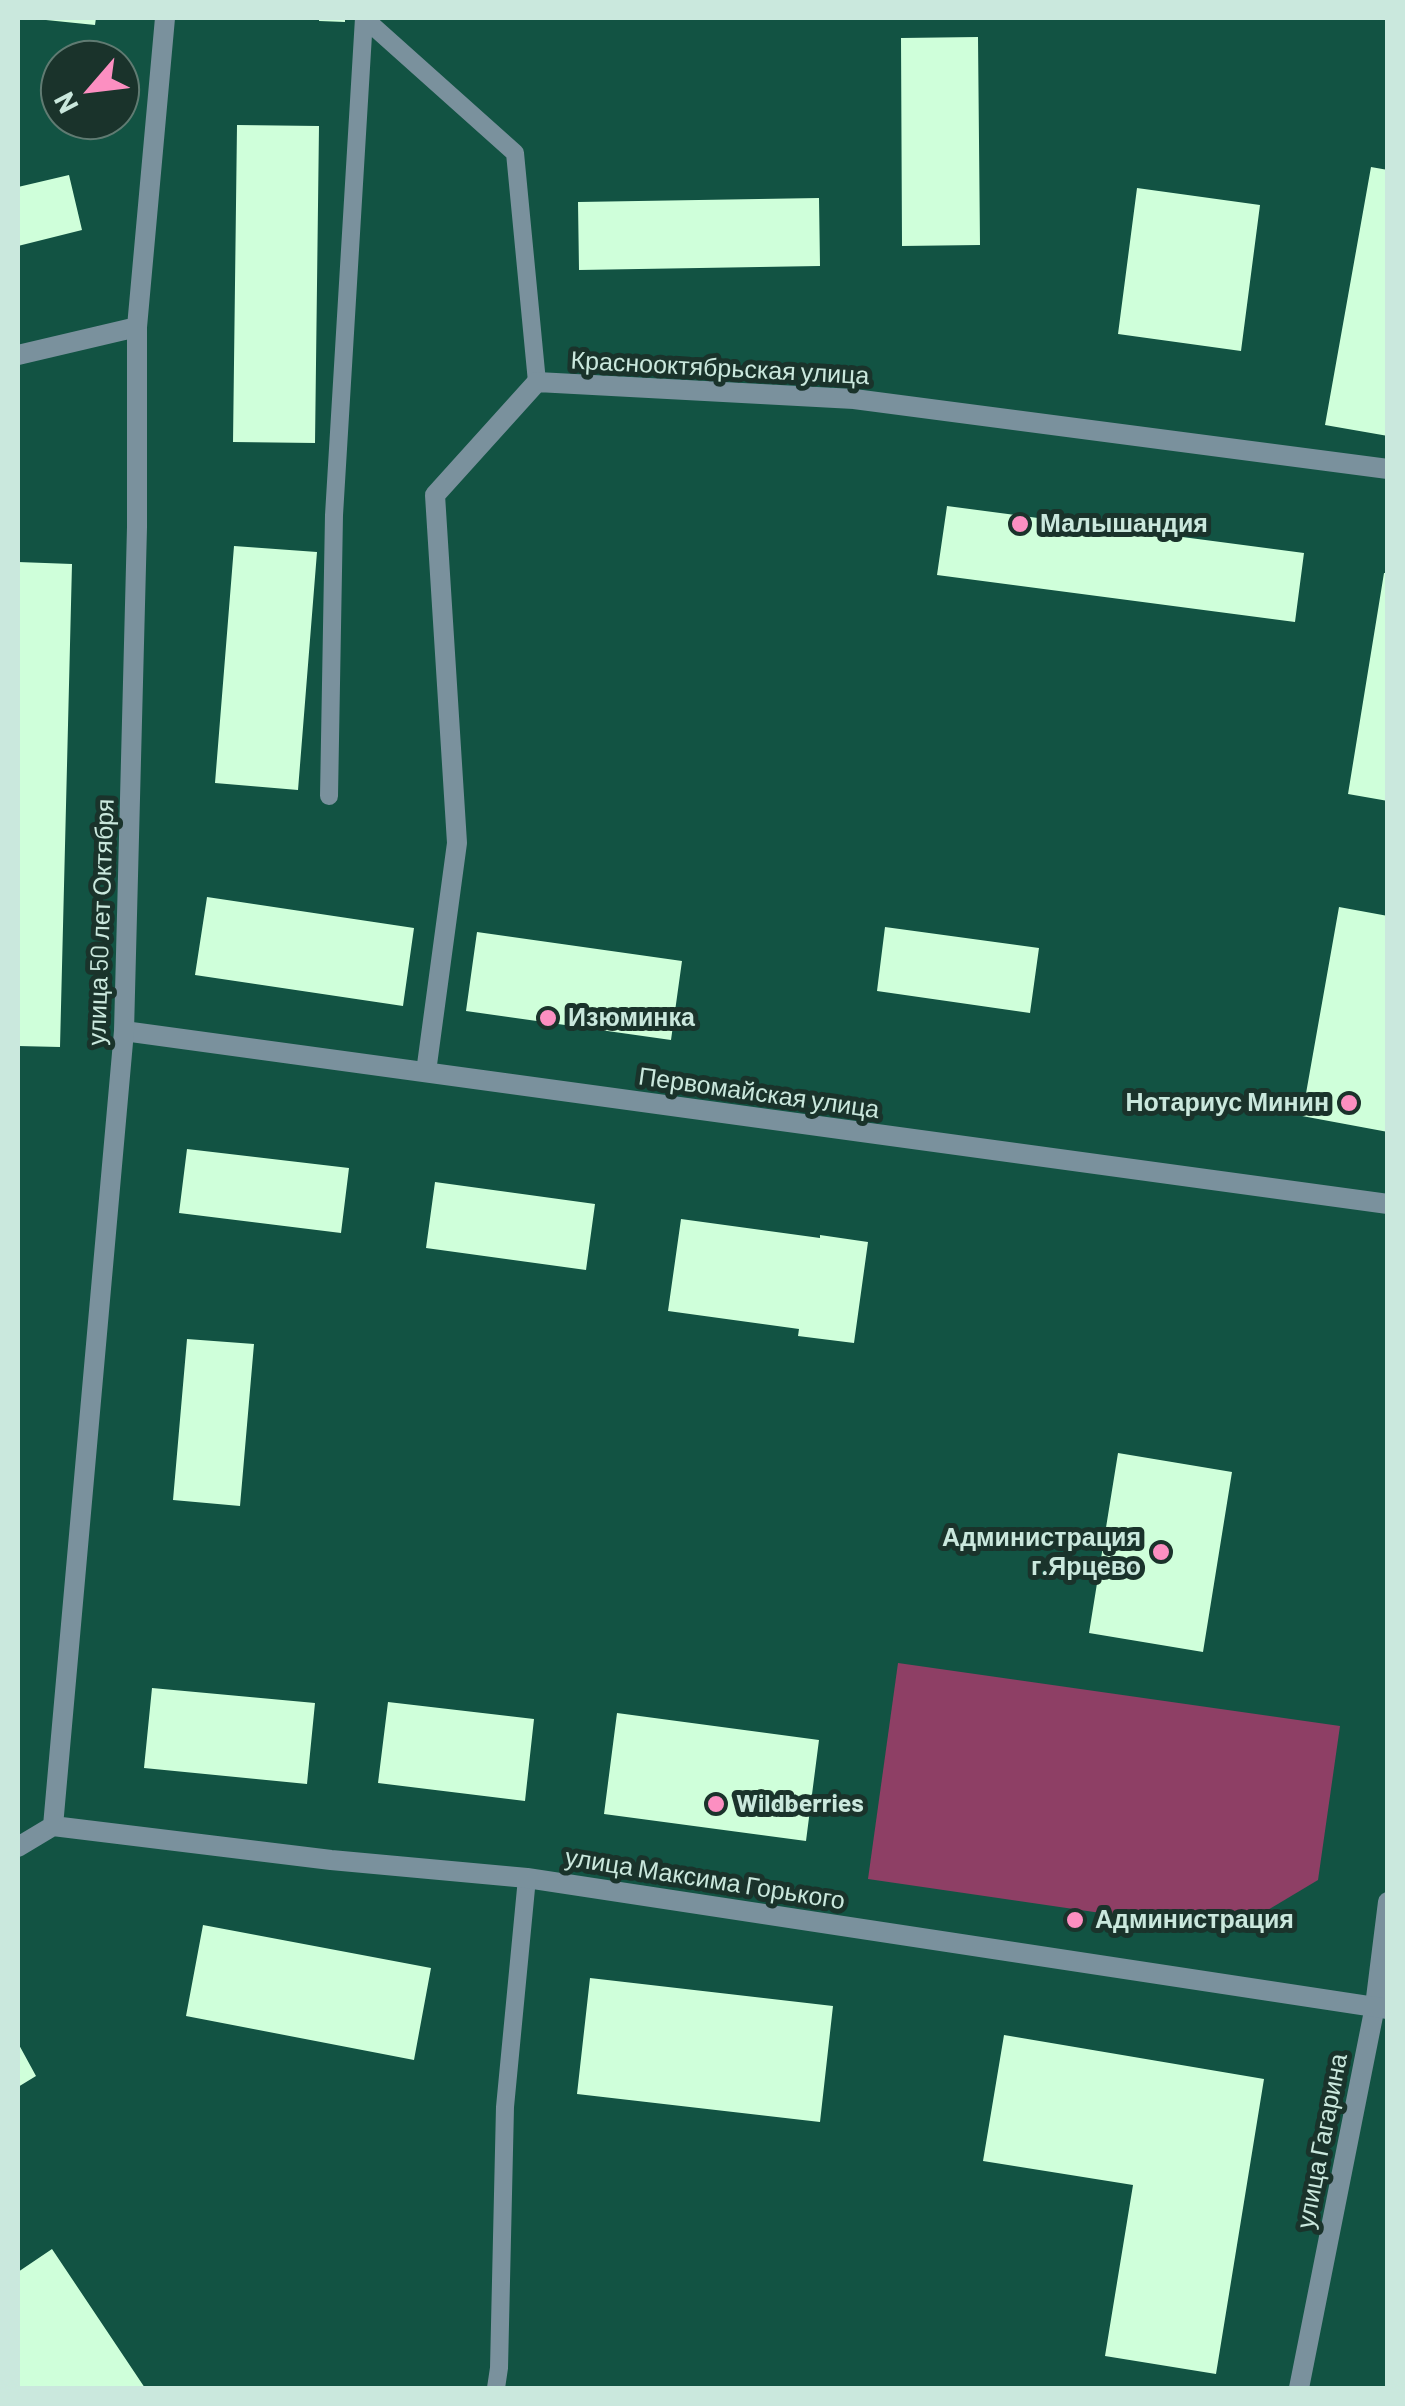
<!DOCTYPE html>
<html>
<head>
<meta charset="utf-8">
<style>
  body { margin:0 }
  #map { position:relative; width:1405px; height:2406px; overflow:hidden; background:#125343; font-family:Barlow,sans-serif }
  canvas { display:block }
  .frame { position:absolute; inset:0; border:20px solid #cae8dd; pointer-events:none }
  .north { position:absolute; left:40px; top:40px; width:100px; height:100px; box-sizing:border-box; background:#1a332b; border:2px solid #607b72; border-radius:50%; rotate:242deg; font-size:28px; font-weight:700; line-height:40px; text-align:center; color:#cae8dd }
  .north::after { content:''; display:block; margin:auto; width:35px; height:45px; background:#fc8fc1; clip-path:polygon(50% 0,100% 100%,50% 72%,0 100%) }
</style>
</head>
<body>
<div id="map">
<canvas width="1405" height="2406"></canvas>
<div class="frame"></div>
<div class="north">N</div>
</div>
<script>
const ctx = document.querySelector('canvas').getContext('2d');
ctx.lineJoin = 'round';
function fillPath(path, color) { ctx.fillStyle = color; ctx.fill(path, 'evenodd'); }
function strokePath(path, color, width, dash) { ctx.strokeStyle = color; ctx.lineWidth = width; ctx.lineCap = dash ? 'butt' : 'round'; ctx.setLineDash(dash || []); ctx.stroke(path); }
function write(font, color, halo, rows, align = 'center') {
  ctx.font = font + ' Barlow,sans-serif'; ctx.lineWidth = 10; ctx.setLineDash([]); ctx.textBaseline = 'middle'; ctx.strokeStyle = halo; ctx.fillStyle = color; for (const [text, x, y, turn = 0] of rows) {
    ctx.save(); ctx.translate(x, y); ctx.rotate((+turn || 0) * Math.PI / 180); ctx.textAlign = isNaN(turn) ? turn : align; if (halo) ctx.strokeText(text, 0, 0); ctx.fillText(text, 0, 0); ctx.restore();
  }
}
const green = new Path2D(`
  M898,1663l442,63 -22,154 -87,52 -363,-53z`);
const building = new Path2D(`
  M46,18h50l-1,7 -49,-5z
  M319,18h26v4l-26,-1z
  M978,37l2,208 -78,1 -1,-208z
  M237,125l82,1 -4,317 -82,-1z
  M1371,167l17,3v266l-63,-11z
  M69,175l13,55 -64,16v-59z
  M1137,188l123,17 -19,146 -123,-17z
  M819,198l1,68 -241,4 -1,-68z
  M947,506l357,47 -9,69 -358,-47z
  M234,546l83,6 -19,238 -83,-7z
  M18,562l54,2 -12,483 -42,-1z
  M1384,573h4v228l-40,-7z
  M207,897l207,31 -11,78 -208,-31z
  M1339,907l49,9v216l-86,-16z
  M885,927l154,21 -9,65 -153,-22z
  M477,932l205,29 -11,79 -205,-29z
  M187,1149l162,19 -8,65 -162,-20z
  M435,1182l160,22 -9,66 -160,-22z
  M681,1219l139,19v-3l48,7 -14,101 -56,-7 1,-7 -131,-18z
  M187,1339l67,5 -14,162 -67,-6z
  M1118,1453l114,19 -29,180 -114,-19z
  M152,1688l163,15 -8,81 -163,-16z
  M388,1702l146,17 -9,82 -147,-18z
  M617,1713l202,27 -13,101 -202,-27z
  M203,1925l228,43 -17,92 -228,-44z
  M590,1978l243,28 -13,116 -243,-28z
  M1004,2035l260,44 -48,295 -111,-18 28,-171 -150,-24z
  M18,2043l18,33 -18,11z
  M52,2249l93,139h-127v-116z`);
const service = new Path2D(`
  M364,18l151,135 22,229
  M329,796l5,-281 30,-497
  M496,2388l3,-20 6,-261 22,-229`);
const minor = new Path2D(`
  M124,1031l1264,173
  M426,1072l31,-229 -22,-348 102,-113 317,17 534,70
  M1299,2388l76,-382 13,-104`);
const tertiary = new Path2D(`
  M18,355l119,-28
  M53,1826l71,-795 13,-504v-200l28,-309
  M18,1847l35,-21 278,34 196,18 861,131`);
const markers = [
  [1020,524,10,"#fc8fc1"],
  [548,1018,10,"#fc8fc1"],
  [1349,1103,10,"#fc8fc1"],
  [1161,1552,10,"#fc8fc1"],
  [716,1804,10,"#fc8fc1"],
  [1075,1920,10,"#fc8fc1"]
];
const streetNames = [
  ["Краснооктябрьская улица",720,368,3],
  ["улица 50 лет Октября",101,922,-88],
  ["Первомайская улица",759,1093,8],
  ["улица Максима Горького",705,1879,9],
  ["улица Гагарина",1322,2141,-79]
];
const poiNames = [
  ["Малышандия",1040,524],
  ["Изюминка",568,1018],
  ["Нотариус Минин",1329,1103,"right"],
  ["Администрация",1141,1538,"right"],
  ["г.Ярцево",1141,1567,"right"],
  ["Wildberries",736,1804],
  ["Администрация",1095,1920]
];
fillPath(green, '#8e3f65');
fillPath(building, '#cfffda');
strokePath(service, '#7a919d', 18);
strokePath(minor, '#7a919d', 20);
strokePath(tertiary, '#7a919d', 20);
for (const [x, y, r, color] of markers) { const dot = new Path2D(); dot.arc(x, y, r, 0, 2 * Math.PI); ctx.fillStyle = color; ctx.fill(dot); strokePath(dot, '#1a332b', 4); }
write('25px', '#cae8dd', '#1a332b', streetNames);
write('bold 25px', '#cae8dd', '#1a332b', poiNames, 'left');
</script>
</body>
</html>
